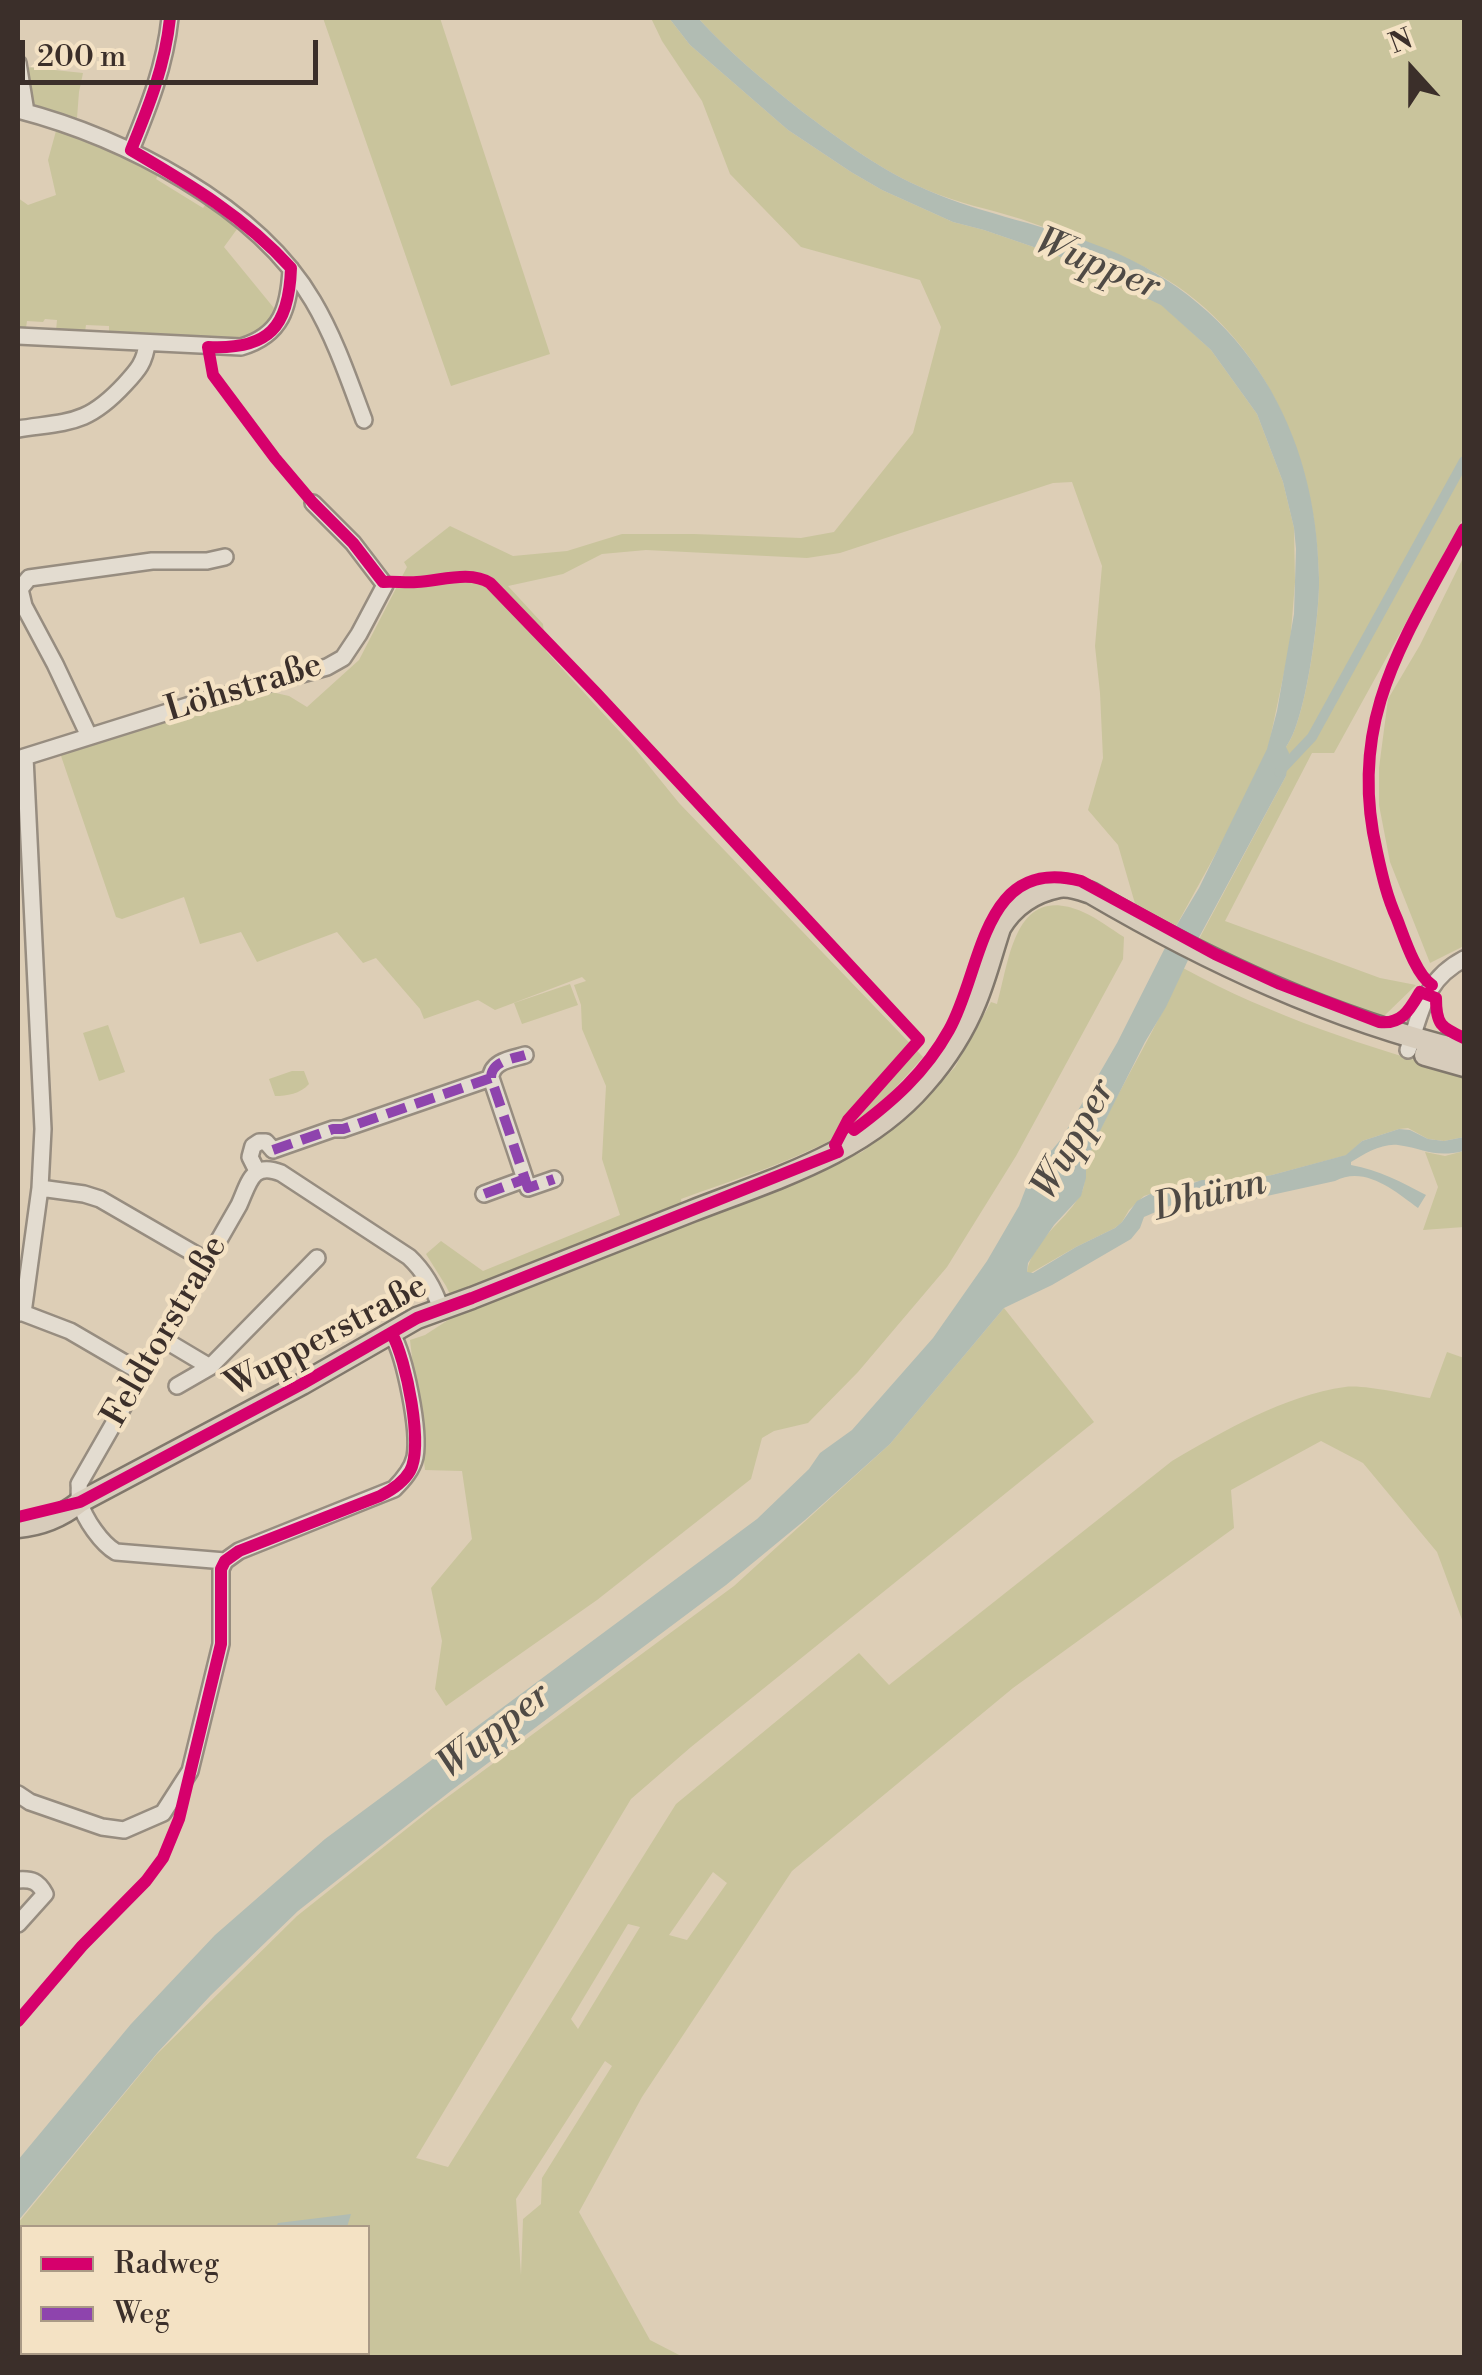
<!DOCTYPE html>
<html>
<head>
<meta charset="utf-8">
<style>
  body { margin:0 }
  #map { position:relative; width:1482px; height:2375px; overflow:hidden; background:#ddceb6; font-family:"Libre Bodoni",serif }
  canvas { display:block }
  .frame { position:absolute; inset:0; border:20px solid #3b2f2a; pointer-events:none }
  .legend { position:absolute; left:20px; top:2225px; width:350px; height:130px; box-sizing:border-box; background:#f4e2c4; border:2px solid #aa9a86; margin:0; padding:12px 18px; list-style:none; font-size:30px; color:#3b2f2a }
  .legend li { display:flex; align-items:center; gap:20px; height:50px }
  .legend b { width:50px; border:2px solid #aa9a86 }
  .north { position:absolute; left:1362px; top:20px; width:100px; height:100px; -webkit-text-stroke:8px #f4e2c4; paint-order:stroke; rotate:339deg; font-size:28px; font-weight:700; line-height:40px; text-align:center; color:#3b2f2a }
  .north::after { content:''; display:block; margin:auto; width:35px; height:45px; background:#3b2f2a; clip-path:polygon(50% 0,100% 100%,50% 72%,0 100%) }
  .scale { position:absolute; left:20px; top:40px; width:298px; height:45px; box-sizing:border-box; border:5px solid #3b2f2a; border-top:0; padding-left:12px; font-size:30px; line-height:35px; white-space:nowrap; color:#3b2f2a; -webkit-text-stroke:8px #f4e2c4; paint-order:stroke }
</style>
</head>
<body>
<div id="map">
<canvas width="1482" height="2375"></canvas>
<div class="frame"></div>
<ul class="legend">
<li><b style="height:12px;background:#d6006c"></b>Radweg</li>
<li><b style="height:12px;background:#8e44ad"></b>Weg</li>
</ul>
<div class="north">N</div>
<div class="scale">200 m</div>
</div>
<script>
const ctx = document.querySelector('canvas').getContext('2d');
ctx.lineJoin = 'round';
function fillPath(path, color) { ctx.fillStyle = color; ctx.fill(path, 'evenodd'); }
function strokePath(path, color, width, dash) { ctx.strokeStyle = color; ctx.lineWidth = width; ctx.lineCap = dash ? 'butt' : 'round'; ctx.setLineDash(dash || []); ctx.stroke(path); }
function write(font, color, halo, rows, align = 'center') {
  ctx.font = font + ' "Libre Bodoni",serif'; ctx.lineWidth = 9; ctx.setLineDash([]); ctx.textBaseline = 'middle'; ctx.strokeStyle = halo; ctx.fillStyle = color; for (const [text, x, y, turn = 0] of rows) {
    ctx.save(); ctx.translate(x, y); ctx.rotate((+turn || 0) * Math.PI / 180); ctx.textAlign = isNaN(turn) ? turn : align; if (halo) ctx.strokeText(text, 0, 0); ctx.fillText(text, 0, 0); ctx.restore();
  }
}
const green = new Path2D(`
  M323,18h117l110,336 -99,32z
  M651,18h18l21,27 98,85 63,42 31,18 71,32 31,8 70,24 107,50 50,46 46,64 26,68 11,46 1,54 -5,62 -22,105 -42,86 -51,93 -39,-21 -18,-62 -30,-35 15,-52 -3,-65 -5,-47 7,-80 -30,-84 -19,1 -213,70 -33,5 -161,-8 -44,4 -39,20 -55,12 35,38 3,27 86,94 47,58 244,254c-24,27 -47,55 -78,75 -46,28 -113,48 -164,67l4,26 120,-47 57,-26 55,-43 38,-42 36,-65 6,2c13,-44 17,-122 86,-92 14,6 28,17 41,25l-1,22 -107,197 -69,111 -89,105 -50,51 -34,8 -12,7 -11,41 -154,121 -151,106 -11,-17 7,-48 -11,-53 41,-49 -10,-68 -37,-1 -15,-130 15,-5 34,-22 -13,-27 -20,-32 15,-13 42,30 137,-56 -18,-56 4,-73 -24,-57 -1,-24 -7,-20 12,-4 -4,-4 -87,33 -17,-10 -54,19 -4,-10 -44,-51 -13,5 -26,-31 -80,30 -16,-30 -41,12 -16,-47 -62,22 -6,-2 -56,-164 81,-27 126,-35 22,5 18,11 52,-47 48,-93 -3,-5 46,-36 63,30 54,-5 55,-17h72l107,4 33,-6 79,-99 28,-106 -21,-47 -119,-33 -71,-73 -28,-73 -40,-60z
  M698,18h766v499l-130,236h-22l-87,168 155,57 36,7 -33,32c-63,-22 -125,-45 -185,-76l88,-165v-29c20,-25 34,-134 33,-169 -2,-129 -63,-261 -185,-316 -36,-16 -76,-30 -113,-43 -32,-10 -64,-16 -94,-29 -47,-20 -88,-51 -128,-81 -37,-30 -69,-56 -101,-91z
  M26,67l57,6 -4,19 -2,26 -44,-13z
  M56,131l64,22 39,20 -3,6 47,29 6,-8 31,25 -16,22 54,66c-5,5 -11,13 -17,18 -22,17 -121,4 -152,2v-7l-23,-1 -1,7 -29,-1 1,-11 -12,-1 -2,3 -16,-1 -1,7h-8v-130l10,7 28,-10 -8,-35z
  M1464,556v390l-34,17 -40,-101 -11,-57v-37l9,-69 32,-54z
  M1183,968c88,48 186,80 281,106v63l-20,4 -16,-2 -20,-11 -9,1 -37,12 -15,14 -75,20 -34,6 -18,-1 -31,2 -19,9 -20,3 -6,2 -15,14 -7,12 -7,6 -39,19 -47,27 -2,-2c5,-31 37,-50 52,-75 8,-11 5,-24 8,-37 2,-9 8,-19 12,-28 27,-55 59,-107 84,-164z
  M570,984l8,21 -56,19 -8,-21z
  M108,1025l17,47 -26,9 -16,-48z
  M292,1071h12l5,13c-9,10 -22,12 -34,12l-6,-17z
  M1464,1151v76l-41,3 15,-43 -13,-35 20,4z
  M1004,1308l90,114 -403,325 -60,52 -215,359 32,9 228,-363 183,-151 30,32 283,-224c51,-30 114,-66 173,-74 18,-3 64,8 85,11l17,-46 17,6v267l-27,-73 -74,-89 -42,-22 -90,49 3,38 -221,160 -221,183 -150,226 -63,115 71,128 33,17h-665v-134l139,-169 140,-138 137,-109 300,-221 156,-142zM713,1872l14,11 -40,57 -18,-5zM628,1924l12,3 -62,102 -7,-10zM605,2061l7,5 -70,112 -1,26 -18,15 -2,56 -5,-76zM22,2228h346v124h-346z`);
const water = new Path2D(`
  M669,18h29c32,35 64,61 101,91 40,30 81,61 128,81 57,25 121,35 180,59 139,57 210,181 212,329 1,34 -13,144 -33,169l3,6 -3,23 -89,165 -31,66 -21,35 -45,89 -14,31v16l-5,18 -27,29 -26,38 -1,9 6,1 43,-26 39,-19 7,-6 15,-21 13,-7 20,-3 32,-11 36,1 34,-6 74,-20 16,-14 37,-12 11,1 18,9 16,2 20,-4v14c-30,7 -38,-2 -66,-6 -16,-2 -34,9 -47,17v3c28,5 50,17 75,30l-8,13c-23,-17 -53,-43 -83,-27l-100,22 -32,-4 -22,2 -37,16 -4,11 -9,11 -79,46 -48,23 -114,136 -85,76 -79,65 -274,205 -154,121 -87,84 -53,57 -140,169v-61l113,-136 84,-89 110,-96 432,-320 52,-50 11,-16 32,-23 81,-92 54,-77 32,-55 18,-47 15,-9 10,-12 55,-95 58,-115 24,-40 68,-139 10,-38 17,-97 2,-65 -2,-21 -11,-46 -26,-68 -46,-64 -50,-45 -107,-51 -70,-24 -31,-8 -71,-32 -31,-18 -63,-42 -98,-85z
  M351,2214l-4,13h-71l2,-4z`);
const canal = new Path2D(`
  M1279,772l33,-35 152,-276`);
const minor = new Path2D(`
  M18,63l8,49
  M18,110c104,27 239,95 295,191 22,37 36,79 51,119
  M131,150c18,-44 34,-84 39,-132
  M18,336l223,11c41,-12 48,-40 50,-78
  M18,429c52,-8 69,-4 107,-45 13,-14 20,-22 22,-41
  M18,605l6,1 -4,-17 9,-11 123,-17h55l18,-4
  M24,606l31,58 34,72
  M18,759l169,-53 140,-39 16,-9 16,-24 26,-49 -32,-42 -40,-40
  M1408,1050c14,-40 16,-70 56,-91
  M491,1078c0,-17 21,-19 34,-23
  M273,1150l60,-21h10l148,-51 34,101 -41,15
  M257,1171l-7,-14 3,-11 6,-4h7l7,8
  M525,1179l3,9 26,-9
  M40,1188l44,6 16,5 107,62
  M18,1313h5l17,-125 3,-59 -18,-372
  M23,1313l47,18 72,42
  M392,1334c13,23 28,96 23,123 -3,13 -12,23 -21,32l-155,62 -14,10 -109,-9c-14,-8 -32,-33 -36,-50 -2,-6 0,-12 -1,-18l160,-279c10,-22 13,-44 42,-32l128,84c16,15 25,31 32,52
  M163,1339l47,28 107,-109
  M177,1386l33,-19
  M18,1794l12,8 72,25 22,3 39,-17 27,-42 31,-127v-75l4,-8
  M18,1880c14,-1 20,1 27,14l-27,30`);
const major = new Path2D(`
  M1425,1055l39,11
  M18,1527c24,-2 43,-10 62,-25l222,-118 115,-66 55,-20c74,-29 147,-58 220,-87 82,-32 173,-58 232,-127 21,-24 40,-53 52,-83 10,-24 16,-49 24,-73 13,-22 34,-36 59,-41 10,-2 23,3 32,6 118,69 240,126 373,158`);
const quiet = new Path2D(`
  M491,1078c0,-17 21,-19 34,-23
  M273,1150l60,-21h10l148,-51 34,101 -41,15
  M525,1179l3,9 26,-9`);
const cycleway = new Path2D(`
  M170,18c-5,48 -21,88 -39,132 58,34 114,67 160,118 -2,59 -22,82 -83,79l5,28 62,83 38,45 40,40 30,39c11,-1 22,1 34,0 23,-1 53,-12 73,1l107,111 322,346 -71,80 -13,25 3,7
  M1432,985c-16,-10 -28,-48 -35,-66 -10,-22 -15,-44 -20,-67 -31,-132 27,-212 87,-323
  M854,1130c39,-29 71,-57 95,-100 34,-60 32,-175 132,-149l134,73 65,30 99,38c23,3 31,-13 41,-30l16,6c0,27 5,29 28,40
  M18,1517l62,-15 222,-118 115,-66 55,-20 366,-146
  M18,2021l64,-75 64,-65 17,-23 16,-39 42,-175v-75l4,-8 14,-10 141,-55c12,-6 23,-13 30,-25 14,-25 -4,-112 -18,-137`);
const streetNames = [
  ["Löhstraße",244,689,-17],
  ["Feldtorstraße",166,1332,-60],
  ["Wupperstraße",327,1337,-28]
];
const waterNames = [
  ["Wupper",1097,266,22],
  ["Wupper",1075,1140,-61],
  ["Dhünn",1210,1197,-14],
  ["Wupper",495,1732,-38]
];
fillPath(green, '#c9c49c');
fillPath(water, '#b1bcb3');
strokePath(canal, '#b1bcb3', 10);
strokePath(minor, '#978d80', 20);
strokePath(major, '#81786c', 25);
strokePath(minor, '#e3dcd0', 15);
strokePath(major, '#d7ccbb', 20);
strokePath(quiet, '#8e44ad', 10, [20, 10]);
strokePath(cycleway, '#d6006c', 12);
write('35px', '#3b2f2a', '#f4e2c4', streetNames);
write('italic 38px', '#4f4a45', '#f4e2c4', waterNames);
</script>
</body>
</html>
